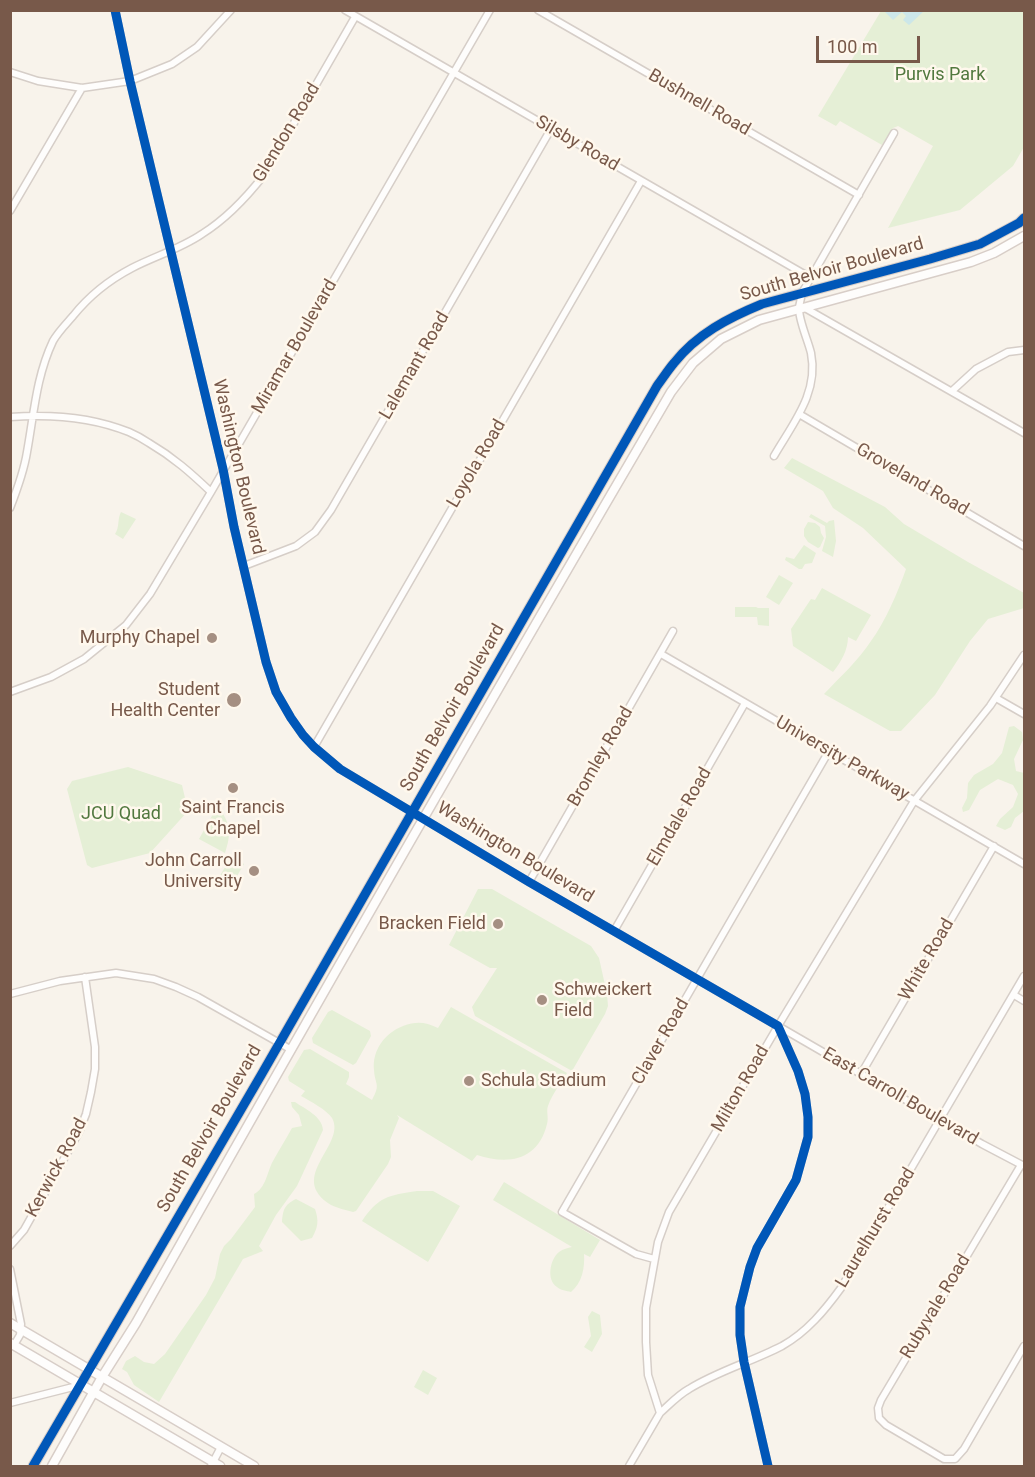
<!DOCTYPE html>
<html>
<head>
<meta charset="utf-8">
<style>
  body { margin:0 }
  #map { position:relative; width:1035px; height:1477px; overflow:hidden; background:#f8f3eb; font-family:Roboto,sans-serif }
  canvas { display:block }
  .frame { position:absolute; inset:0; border:12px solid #78594a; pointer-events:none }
  .scale { position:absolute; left:816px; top:36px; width:104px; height:27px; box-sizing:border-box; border:3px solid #78594a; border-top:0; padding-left:8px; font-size:18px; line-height:21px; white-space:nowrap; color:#78594a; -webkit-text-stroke:4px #fff8ed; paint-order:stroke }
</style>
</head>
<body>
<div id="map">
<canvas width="1035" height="1477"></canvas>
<div class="frame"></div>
<div class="scale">100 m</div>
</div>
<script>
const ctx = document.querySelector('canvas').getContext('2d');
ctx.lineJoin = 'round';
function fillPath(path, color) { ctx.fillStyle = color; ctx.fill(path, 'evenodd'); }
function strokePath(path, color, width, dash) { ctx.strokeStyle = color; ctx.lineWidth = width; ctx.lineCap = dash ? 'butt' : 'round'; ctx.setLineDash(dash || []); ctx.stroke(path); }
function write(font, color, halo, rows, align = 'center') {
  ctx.font = font + ' Roboto,sans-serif'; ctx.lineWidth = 5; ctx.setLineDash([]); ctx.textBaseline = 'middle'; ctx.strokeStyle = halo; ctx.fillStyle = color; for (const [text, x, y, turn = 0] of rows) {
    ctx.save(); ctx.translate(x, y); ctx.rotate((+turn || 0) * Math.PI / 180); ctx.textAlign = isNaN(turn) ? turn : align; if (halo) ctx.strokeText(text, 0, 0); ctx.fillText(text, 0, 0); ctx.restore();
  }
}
const green = new Path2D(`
  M881,11h143v136l-11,19 -53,44 -72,18 45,-82 -35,-20 -5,2 -11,17 -42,-24 -4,5 -18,-10z
  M792,458l93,49 19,17 64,38 56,31v15l-36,11 -18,22 -35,54 -34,36h-11l-66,-37c16,-17 34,-33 47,-53 14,-19 27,-49 35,-72l-43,-41 -30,-20 -10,-17 -39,-23z
  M121,512l15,7 -13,20 -8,-5c5,-7 2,-15 6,-22z
  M811,514l16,9 2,-2 5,-1 2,21 -3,16 -11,-6 4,-14 -1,-11 -16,-9z
  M808,522l7,1 5,4 1,6 3,5 -4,9 -2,1 -10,-6 -4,-6v-7z
  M804,545l12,8 -4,10 -7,1 -3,5h-3l-14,-9 1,-3 8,2z
  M779,575l14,8 -14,22 -13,-8z
  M822,588l49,27 -15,26 -8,-4c0,13 -7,25 -15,35l-40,-26 -2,-17 20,-30 4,1z
  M735,607h21l2,1h11v18l-11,-1 -1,-8h-22z
  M1014,726l8,6 1,8 -9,19 2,12 8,2v38l-9,7 -4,9 -6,3 -9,-4 4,-7 13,-12 5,-13 -5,-9 -15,-6 -18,11 -11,20 -6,2 -1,-4 5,-10 1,-15 6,-8 19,-11 9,-11 7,-26z
  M128,767l54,18 6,26 -38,42 -58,15 -5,-3 -20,-76 5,-8z
  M217,807h2l1,2c11,16 11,26 5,44l-26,-14z
  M232,856l12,8 -11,19 -14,-6z
  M478,889h14l99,57 8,12 8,36 1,12 -3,8 -33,57 -97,-55 -3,-9 25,-39h-7l-41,-23z
  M451,1007l116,66c-6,10 -15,21 -19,33 -2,5 1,12 -1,18 -9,37 -39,41 -70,31l-5,6 -75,-46 2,3 -9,22 1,17 -3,7 -32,47 -3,1c-7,-2 -16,-4 -22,-7 -45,-28 16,-60 1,-87 -5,-8 -22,-17 -31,-22l4,-5 -16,-10 -1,-4 16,-27 6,-1 39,23v5l-3,7 26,16c9,-17 3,-14 2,-30 -2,-20 11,-37 29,-44 14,-5 22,-4 35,2z
  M332,1010l38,21 1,5 -15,27 -3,2 -40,-22 -1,-5 16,-26z
  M291,1102h4c10,7 27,14 28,28l-26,56 -21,29 -17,31 4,5 -20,8 -84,143 -25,-17 -7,-13 -5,-3 4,-8 9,-5 9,6 10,2 11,-10 41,-59 9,-17 5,-24 4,-8 7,-7 24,-32 -1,-13c12,-6 13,-22 19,-33 6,-11 13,-22 19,-33l10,-2 -3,-11 -7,-8z
  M504,1182l96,58 -10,17 -6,-3c1,14 -2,29 -13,38 -4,-1 -11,-2 -14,-5 -11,-7 -7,-28 2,-35 4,-3 9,-4 13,-5l-79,-47z
  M417,1191h16l27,15 -32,56 -66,-41c16,-24 27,-26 55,-30z
  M296,1199l19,10c4,12 3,18 -3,29l-11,3 -19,-19c1,-12 2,-17 14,-23z
  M592,1311l8,4 2,19 -10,18 -8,-5 7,-11 -3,-19z
  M423,1370l14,8 -9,17 -14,-8z`);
const water = new Path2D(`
  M887,10h37v1l-15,14 -6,-5 3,-4 -4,-4 -9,8 -8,-8z`);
const street = new Path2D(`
  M115,10l15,71 93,388 11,58 32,135 10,30 15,26 12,17 11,12 26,22 189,113 249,144 20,45 7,23 3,23v20l-12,43 -39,68 -7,19 -10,40v28l4,27 24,104
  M345,10l466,268
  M538,10l321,185
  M10,72l28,9 44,7 48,-7 42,-17 25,-17 34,-37
  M10,211l72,-123
  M805,308l219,125
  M952,391l24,-22 32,-17 16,-2
  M799,414l225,132
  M10,417c39,-3 82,0 119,15 7,3 14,7 20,11 24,14 42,30 62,49
  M774,456c19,-33 45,-63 37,-103 -3,-13 -13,-34 -12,-46 1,-4 2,-9 3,-14l92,-160
  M10,508c7,-18 14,-37 17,-56 7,-38 9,-75 26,-111 5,-9 13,-17 20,-25 16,-20 36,-36 59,-48 23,-12 48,-19 70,-34 24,-15 44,-36 62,-59l91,-158
  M244,566l52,-20 19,-14 16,-22 220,-381
  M661,654l363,210
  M10,692l41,-15 33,-18 42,-34 24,-31 61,-102 279,-482
  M996,698l28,16
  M314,747l327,-566
  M529,882l144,-251
  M614,931l131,-228
  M10,994l50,-13 56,-8 38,6 22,8 22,10 92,52
  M1014,995l10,6
  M778,1026l204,118 40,21
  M861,1074l133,-228
  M1021,1165l-140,235 -3,8 1,10 7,7 58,34h11l9,-10 60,-103
  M10,1246l14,-16 55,-98 7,-18 5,-22 4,-23v-22l-10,-70
  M654,1259l-18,-5 -74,-42 267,-461
  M10,1269l11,55 -1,11 -6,10
  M10,1403l71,-18
  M660,1413c9,-8 18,-18 29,-24 29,-18 62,-27 93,-43 25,-14 43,-36 59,-58l183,-312
  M211,1466l10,-19
  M629,1466l31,-53 -12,-38 -2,-33v-34l12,-66 11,-30 109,-186 136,-225 76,-95 34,-51`);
const secondary = new Path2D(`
  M10,1323l244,143
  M10,1343l210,123
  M33,1466l227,-389 397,-691c6,-8 11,-16 17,-23 23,-29 54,-45 88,-59l168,-45 50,-15 39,-21 5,-5
  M52,1466l50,-89 34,-54c176,-312 354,-622 535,-931l22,-29 28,-24 38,-19 212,-58 23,-9 30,-17`);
const cycleway = new Path2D(`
  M115,10l15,71 93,388 11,58 32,135 10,30 15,26 12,17 11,12 26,22 189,113 249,144 20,45 7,23 3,23v20l-12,43 -39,68 -7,19 -10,40v28l4,27 24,104
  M33,1466l227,-389 397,-691c6,-8 11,-16 17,-23 23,-29 54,-45 88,-59l168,-45 50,-15 39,-21 5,-5`);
const markers = [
  [212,638,6,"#a58f82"],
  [234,700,8,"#a58f82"],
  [233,788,6,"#a58f82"],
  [254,871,6,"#a58f82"],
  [498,924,6,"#a58f82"],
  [542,1000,6,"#a58f82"],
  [469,1081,6,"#a58f82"]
];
const parkNames = [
  ["Purvis Park",940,75],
  ["JCU Quad",121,814]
];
const streetNames = [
  ["Bushnell Road",699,103,30],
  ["Glendon Road",287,133,-59],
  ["Silsby Road",577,144,30],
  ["South Belvoir Boulevard",832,270,-16],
  ["Miramar Boulevard",295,347,-60],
  ["Lalemant Road",415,366,-60],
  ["Loyola Road",477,464,-60],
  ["Washington Boulevard",238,467,77],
  ["Groveland Road",912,480,30],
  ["South Belvoir Boulevard",453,708,-60],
  ["Bromley Road",601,757,-60],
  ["University Parkway",842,759,30],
  ["Elmdale Road",680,817,-60],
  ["Washington Boulevard",515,853,31],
  ["White Road",927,960,-60],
  ["Claver Road",661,1042,-60],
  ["Milton Road",741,1089,-60],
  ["East Carroll Boulevard",900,1097,30],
  ["South Belvoir Boulevard",210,1129,-60],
  ["Kerwick Road",57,1168,-62],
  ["Laurelhurst Road",876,1228,-59],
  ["Rubyvale Road",936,1307,-59]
];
const poiNames = [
  ["Murphy Chapel",200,638],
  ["Student",220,690],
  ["Health Center",220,711],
  ["Saint Francis",233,808,"center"],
  ["Chapel",233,829,"center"],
  ["John Carroll",242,861],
  ["University",242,882],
  ["Bracken Field",486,924],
  ["Schweickert",554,990,"left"],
  ["Field",554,1011,"left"],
  ["Schula Stadium",481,1081,"left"]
];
fillPath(green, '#e5efd6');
fillPath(water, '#cce7e9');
strokePath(street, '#d6cec8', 9);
strokePath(secondary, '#d8cec8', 11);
strokePath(street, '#fefdfc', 6);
strokePath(secondary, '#fefdfc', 8);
strokePath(cycleway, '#0057b8', 9);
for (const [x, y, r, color] of markers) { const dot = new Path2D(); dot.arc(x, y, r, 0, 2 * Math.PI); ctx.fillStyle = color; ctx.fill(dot); strokePath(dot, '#fff8ed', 2); }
write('18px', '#51783e', '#fff8ed', parkNames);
write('18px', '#78594a', '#fff8ed', streetNames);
write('18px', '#78594a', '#fff8ed', poiNames, 'right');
</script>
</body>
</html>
